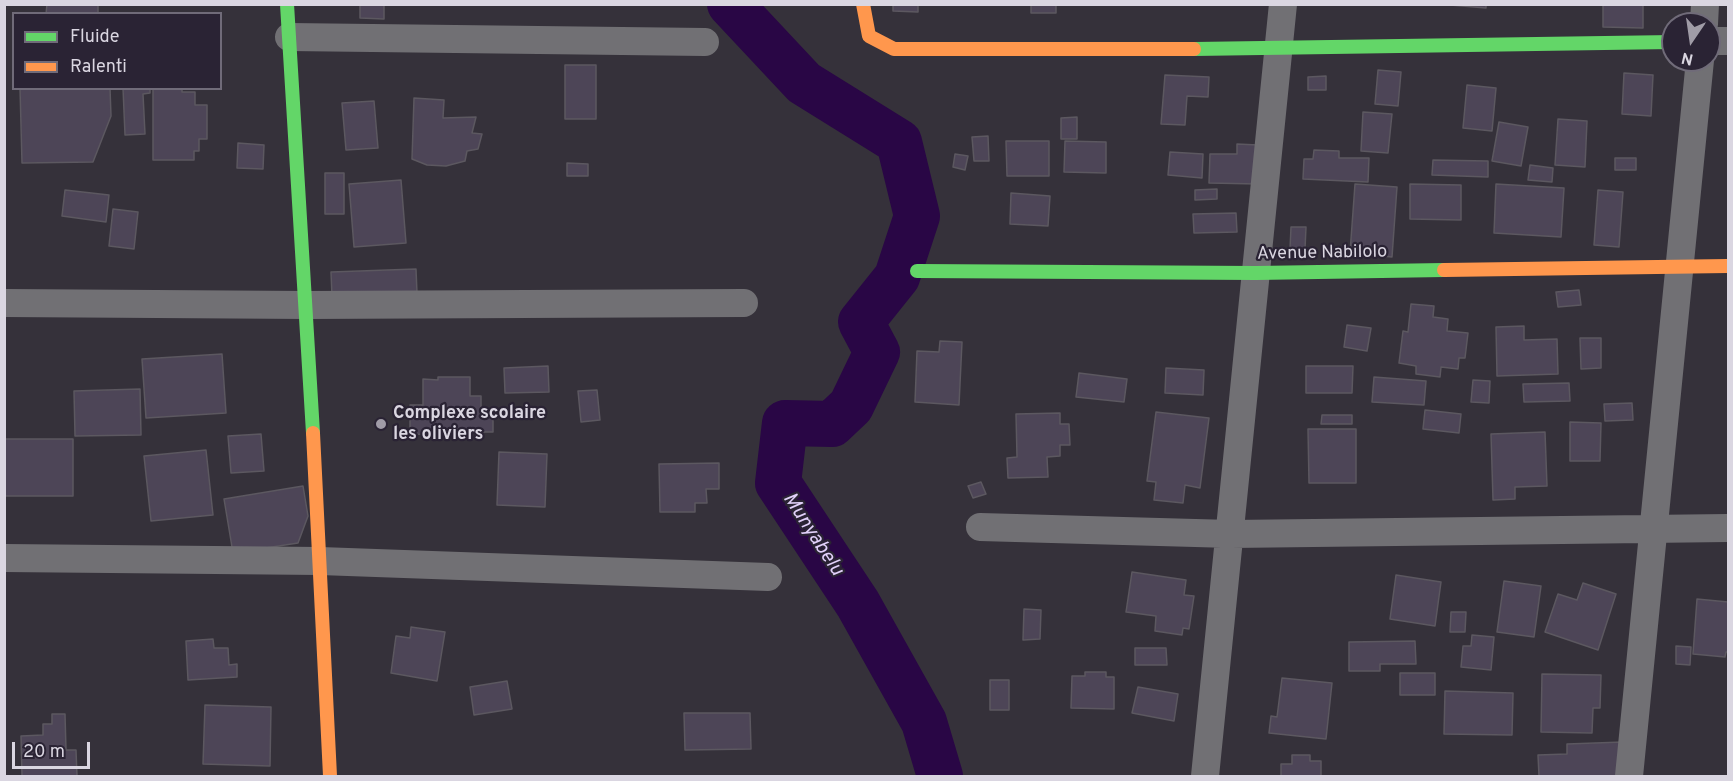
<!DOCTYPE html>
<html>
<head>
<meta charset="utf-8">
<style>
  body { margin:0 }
  #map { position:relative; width:1733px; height:781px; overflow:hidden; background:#35313a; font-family:Overpass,sans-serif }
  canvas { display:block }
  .frame { position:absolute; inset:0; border:6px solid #dad6e1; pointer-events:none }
  .legend { position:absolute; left:12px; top:12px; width:210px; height:78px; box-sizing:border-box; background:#2a2334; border:2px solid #706b79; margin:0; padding:8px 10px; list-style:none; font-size:18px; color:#dad6e1 }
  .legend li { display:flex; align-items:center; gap:12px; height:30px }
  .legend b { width:30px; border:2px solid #706b79 }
  .north { position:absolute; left:1661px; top:12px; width:60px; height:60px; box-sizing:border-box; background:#2a2334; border:2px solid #706b79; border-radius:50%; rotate:193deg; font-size:16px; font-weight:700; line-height:24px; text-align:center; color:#dad6e1 }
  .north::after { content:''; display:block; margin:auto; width:21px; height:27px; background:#a09ca7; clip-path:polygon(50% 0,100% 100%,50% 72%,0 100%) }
  .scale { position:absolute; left:12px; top:742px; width:78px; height:27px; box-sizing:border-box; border:3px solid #dad6e1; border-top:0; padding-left:8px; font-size:18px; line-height:21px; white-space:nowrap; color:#dad6e1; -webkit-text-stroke:4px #2a2334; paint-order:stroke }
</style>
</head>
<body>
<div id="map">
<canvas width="1733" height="781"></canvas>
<div class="frame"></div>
<ul class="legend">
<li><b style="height:8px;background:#63d668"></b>Fluide</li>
<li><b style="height:8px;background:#ff974d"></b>Ralenti</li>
</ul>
<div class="north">N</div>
<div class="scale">20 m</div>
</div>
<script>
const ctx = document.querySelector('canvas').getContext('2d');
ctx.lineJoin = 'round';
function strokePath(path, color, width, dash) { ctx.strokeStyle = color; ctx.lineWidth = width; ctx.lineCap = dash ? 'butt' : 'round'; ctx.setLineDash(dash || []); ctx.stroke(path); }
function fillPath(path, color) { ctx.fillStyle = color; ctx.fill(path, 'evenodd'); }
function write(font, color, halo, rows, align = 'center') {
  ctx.font = font + ' Overpass,sans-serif'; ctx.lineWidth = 4.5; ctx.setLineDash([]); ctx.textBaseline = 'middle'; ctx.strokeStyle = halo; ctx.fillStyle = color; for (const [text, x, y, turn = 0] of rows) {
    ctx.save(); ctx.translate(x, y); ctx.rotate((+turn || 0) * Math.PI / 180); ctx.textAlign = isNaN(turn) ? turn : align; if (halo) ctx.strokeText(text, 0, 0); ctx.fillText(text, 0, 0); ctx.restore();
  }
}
const river = new Path2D(`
  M730,4l74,79 95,59 18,74 -20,61 -36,45 16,30 -26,54 -19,18 -47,-1 -7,60 80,121 66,118 16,54`);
const building = new Path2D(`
  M47,4h51v10h-52z
  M360,4h24v15l-24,-1z
  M893,4h25v8l-25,-1z
  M1031,4h25v9h-25z
  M1438,4h48v4z
  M1603,4h40v24l-40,-1z
  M565,65h31v54h-31z
  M1378,70l23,2 -3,34 -23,-2z
  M1624,73l29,2 -2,41 -29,-2z
  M1165,75l44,2 -1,20 -21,-1 -2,29 -24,-1z
  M1326,76v14h-18v-13z
  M1467,85l29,3 -4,43 -29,-3z
  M20,88h90l1,28 -18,46 -71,1z
  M123,88h27v5l-7,1 2,40 -20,1z
  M153,88h29v4h13v13h12v34h-8v12h-5v9h-41z
  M414,98l30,2 -1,18 33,-1 -4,16 10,1 -4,15 -11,2 -2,10 -19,5 -19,-1 -15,-6z
  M374,101l4,47 -32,2 -4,-47z
  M1363,112l29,2 -4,39 -27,-2z
  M1077,117v22h-16v-21z
  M1558,119l29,2 -2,46 -30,-2z
  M1499,122l29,5 -7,39 -29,-5z
  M988,136l1,25h-15l-2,-24z
  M1006,141h43v35h-42z
  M1065,141l41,1v31l-42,-1z
  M238,143l26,2 -1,24 -26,-1z
  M1237,144l21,1v39l-49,-1 1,-29h27z
  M1314,150l25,1v7h30l-1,24 -65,-3 1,-20h9z
  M1170,152l33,2 -1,24 -34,-3z
  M955,154l13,2 -3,14 -12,-3z
  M1615,158h21v12h-21z
  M1433,160l55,1v16l-56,-2z
  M567,163l21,1v12h-21z
  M1530,165l23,3 -1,14 -24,-2z
  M325,173h19v41h-19z
  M401,180l5,63 -52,4 -5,-63z
  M1355,184l42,3 -5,70 -42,-4z
  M1410,184l51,1v35l-51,-1z
  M1496,184l68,4 -3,49 -67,-4z
  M1217,189v10l-22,1v-10z
  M65,190l44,5 -3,27 -44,-6z
  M1598,190l25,2 -4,55 -25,-2z
  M1011,193l39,3 -2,30 -38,-2z
  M113,209l25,3 -4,37 -25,-3z
  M1236,213l1,19 -43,1 -1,-19z
  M1291,227h15l-1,22h-15z
  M416,269l1,24 -85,3 -1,-24z
  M1579,290l2,15 -23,2 -2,-15z
  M1411,304l23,2 -1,11 15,2 -1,12 21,2 -3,25h-6l-1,11 -17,-2 -1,10 -24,-3v-8l-17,-3 4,-32 5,1z
  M1347,325l24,3 -4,23 -23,-4z
  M1524,326v14l33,-1 1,35 -61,2 -1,-49z
  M1580,338h21v30l-20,1z
  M940,341l22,1 -3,63 -44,-3 2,-51 22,1z
  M222,354l4,59 -80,5 -4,-59z
  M548,366l1,26 -44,1 -1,-25z
  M1306,366h47l-1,27h-46z
  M1166,368l38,2 -1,25 -38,-2z
  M1079,373l48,6 -3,23 -48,-5z
  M438,377h32v19h11v14h12v22h-24v3l-59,-1v-29h13v-26l15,1z
  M1374,377l52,4 -2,24 -52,-3z
  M1473,380l17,1 -1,22 -18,-1z
  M1569,383l1,18 -46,1 -1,-18z
  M140,389l1,46 -66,1 -1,-45z
  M597,390l3,30 -19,2 -3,-31z
  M1632,403l1,17 -28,1 -1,-17z
  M1425,410l36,4 -2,19 -36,-4z
  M1156,412l53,6 -9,70 -15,-3 -2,18 -29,-3 2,-18 -9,-1z
  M1060,413v11h9l1,21h-10v11l-13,1 1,20 -40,1 -1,-20 10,-1 -1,-43z
  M1322,415h30v9h-31z
  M1570,422l31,1 -1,38h-30z
  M1308,429h48v54h-47z
  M1545,432l2,54 -32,1v12l-22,1 -2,-66z
  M261,434l3,37 -33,2 -3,-37z
  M4,439h69v57h-69z
  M206,450l7,65 -62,6 -7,-65z
  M499,452l48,2 -2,53 -48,-2z
  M719,463v26h-13l1,14h-12v9h-35l-1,-48z
  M981,482l5,12 -13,4 -5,-12z
  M303,486l5,30 -10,27 -65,10 -9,-54z
  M1132,572l54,8 -2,15 10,1 -5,33 -6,-1 -1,7 -27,-4 1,-15 -30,-4z
  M1396,575l45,7 -6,44 -45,-7z
  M1504,581l37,5 -7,51 -37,-5z
  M1583,583l33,11 -18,56 -53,-18 13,-38 19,6z
  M1697,599l31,3v50h-2l-1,5 -32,-3z
  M1024,609l17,1 -1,29 -17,1z
  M1451,612h15l-1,20h-15z
  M411,627l34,5 -8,49 -46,-8 5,-37 14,2z
  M1472,635l22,2 -3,33 -30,-3 2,-21h8z
  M213,639l1,9h14l1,17 8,-1v13l-49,3 -2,-39z
  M1415,641l1,23h-36v7h-31v-29z
  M1676,646l15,1 -1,18 -14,-1z
  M1135,648h31l1,17h-32z
  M1085,672h21v5h8v32l-43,-1 1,-32h13z
  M1400,673h35v22h-35z
  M1542,674l59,1 -1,33h-7l-1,25 -51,-1z
  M1282,678l50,5 -6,56 -57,-6 2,-17 6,1z
  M990,680h19v30h-19z
  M507,681l5,28 -38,6 -4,-28z
  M1138,687l40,7 -4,27 -42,-8z
  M1445,691l68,2 -1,42 -68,-1z
  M205,705l66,2 -1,59 -67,-2z
  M684,713h66l1,36 -66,1z
  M52,714h13l1,36h10l1,26h-55l-1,-40 22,-1v-11h9z
  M1623,742l1,34h-85l-1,-21 29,-1v-10z
  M1292,755h18v6h11v15h-40v-12h11z`);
const street = new Path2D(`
  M1704,24l1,-20
  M289,37l416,5
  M1709,41h19
  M4,303l303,2 437,-2
  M980,527l251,7 497,-6
  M4,558l316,3 448,16
  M1205,776l78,-772
  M1629,776l71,-716`);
const fast = new Path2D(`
  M287,4l26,429
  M1194,49l479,-7
  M917,271l339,2 188,-3`);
const slow = new Path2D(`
  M863,4l6,32 25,13h300
  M1444,270l284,-4
  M313,433l17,343`);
const markers = [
  [381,424,6,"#a09ca7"]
];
const streetNames = [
  ["Avenue Nabilolo",1322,254,-1]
];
const poiNames = [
  ["Complexe scolaire",393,414],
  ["les oliviers",393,435]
];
const waterNames = [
  ["Munyabelu",812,535,57]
];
strokePath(river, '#290645', 46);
fillPath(building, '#4d4557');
strokePath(building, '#5c5860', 1.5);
strokePath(street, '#717074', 28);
strokePath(fast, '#63d668', 14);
strokePath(slow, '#ff974d', 14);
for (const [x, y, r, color] of markers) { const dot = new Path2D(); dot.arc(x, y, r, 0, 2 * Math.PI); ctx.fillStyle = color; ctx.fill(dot); strokePath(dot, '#2a2334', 2); }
write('18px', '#dad6e1', '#2a2334', streetNames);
write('bold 18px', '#dad6e1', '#2a2334', poiNames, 'left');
write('italic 20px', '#e2d1fa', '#2a2334', waterNames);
</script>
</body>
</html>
